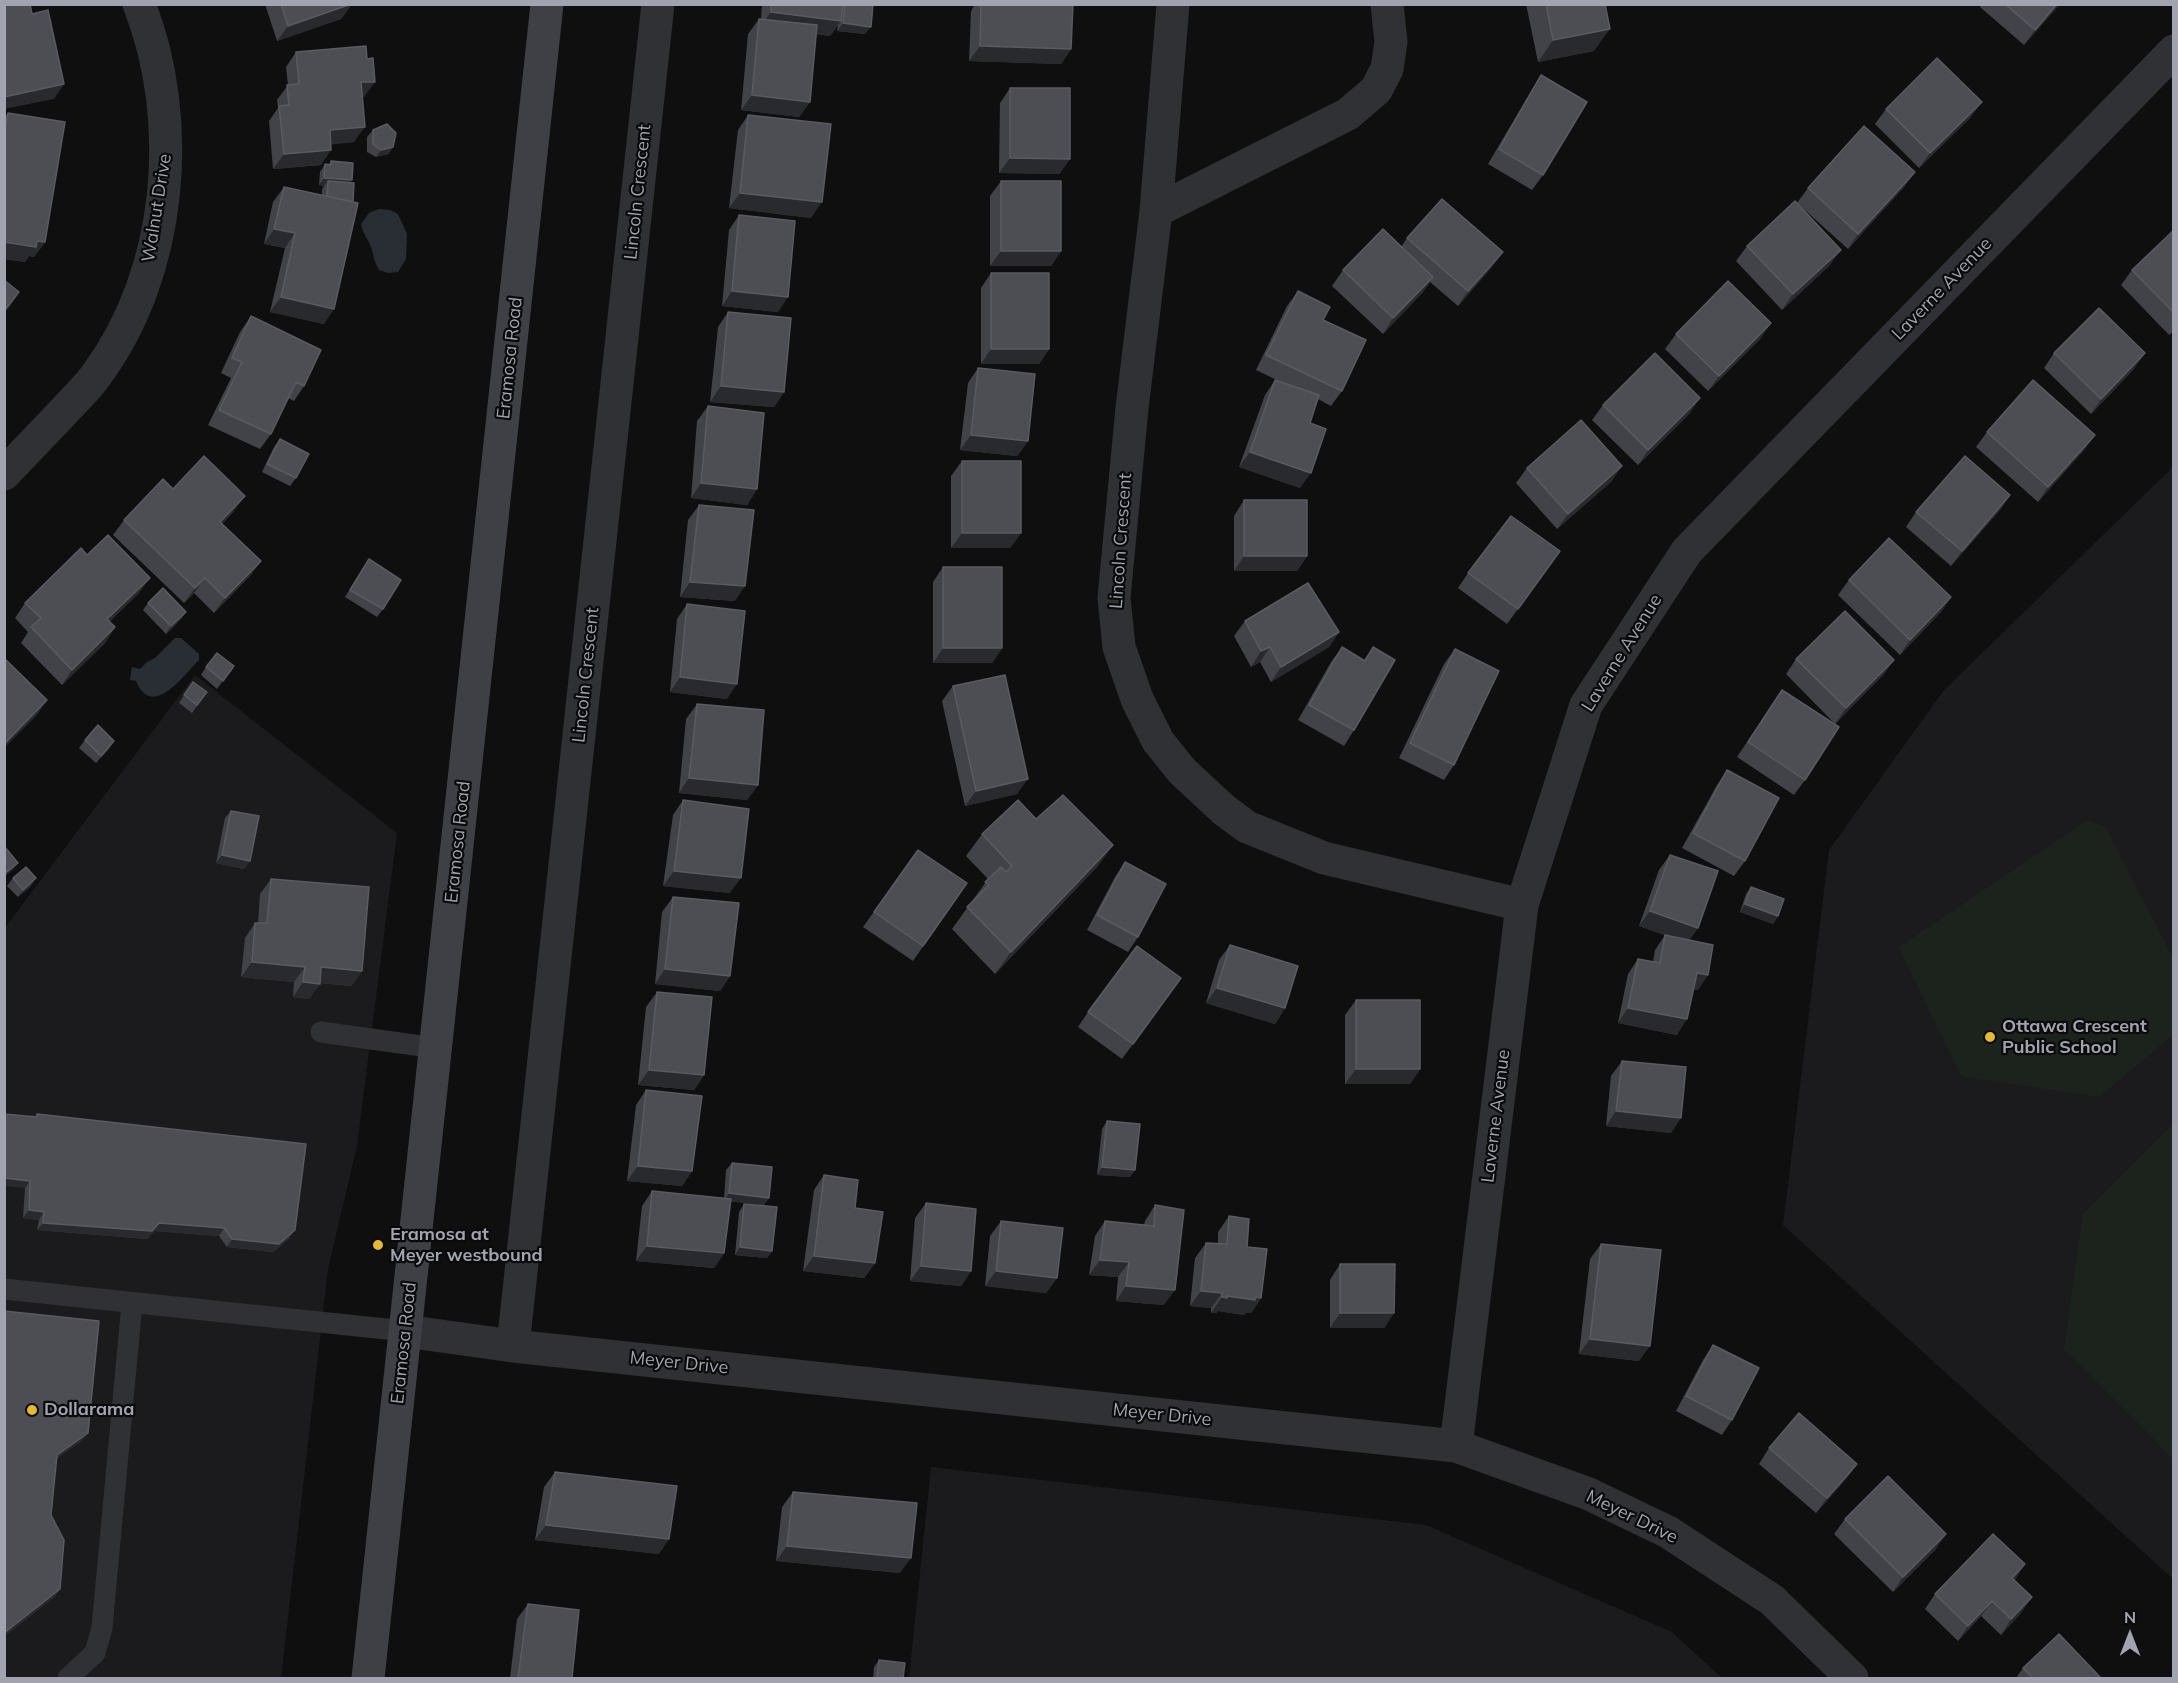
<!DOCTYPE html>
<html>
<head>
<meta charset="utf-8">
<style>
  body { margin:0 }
  #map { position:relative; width:2178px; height:1683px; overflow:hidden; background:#0f0f10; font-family:Mulish,sans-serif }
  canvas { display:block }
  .frame { position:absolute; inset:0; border:6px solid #a1a4b0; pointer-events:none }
  .north { position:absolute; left:2100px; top:1605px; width:60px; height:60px; -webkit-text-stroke:4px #0a0a0b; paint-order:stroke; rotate:0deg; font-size:16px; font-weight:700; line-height:24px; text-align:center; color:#a1a4b0 }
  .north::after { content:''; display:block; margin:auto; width:21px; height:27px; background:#a1a4b0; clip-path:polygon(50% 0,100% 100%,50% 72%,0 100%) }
</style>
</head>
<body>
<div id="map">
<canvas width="2178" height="1683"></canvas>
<div class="frame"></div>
<div class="north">N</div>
</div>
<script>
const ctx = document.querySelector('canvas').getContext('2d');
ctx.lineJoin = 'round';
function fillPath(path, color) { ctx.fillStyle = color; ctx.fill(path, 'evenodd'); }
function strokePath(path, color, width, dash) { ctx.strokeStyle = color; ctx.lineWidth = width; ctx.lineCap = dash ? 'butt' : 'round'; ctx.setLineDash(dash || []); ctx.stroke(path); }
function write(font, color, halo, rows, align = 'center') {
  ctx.font = font + ' Mulish,sans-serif'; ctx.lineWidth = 4.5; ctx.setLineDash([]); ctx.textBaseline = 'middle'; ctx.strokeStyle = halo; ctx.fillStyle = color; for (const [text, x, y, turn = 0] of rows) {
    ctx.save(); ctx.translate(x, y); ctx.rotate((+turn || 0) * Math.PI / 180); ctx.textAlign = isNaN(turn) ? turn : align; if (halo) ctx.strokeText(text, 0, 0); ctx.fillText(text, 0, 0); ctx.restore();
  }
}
const built = new Path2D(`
  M2173,467v1112l-390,-354 46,-375 115,-160z
  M195,675l202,158 -40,313 -29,123 -47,409h-276l-1,-749z
  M931,1467l495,58 246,107 50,46h-813z`);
const green = new Path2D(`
  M2088,820l17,7 68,131v77l-74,62 -138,-21 -62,-129z
  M2173,1124v335l-109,-110 19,-135z`);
const water = new Path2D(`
  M379,209l11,1 8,4 9,20 -1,25 -8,13 -10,1 -9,-3c-5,-8 -5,-14 -8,-23 -3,-9 -8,-12 -10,-23l8,-11z
  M175,638h6l18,16v6c-16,16 -47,60 -63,21l-6,-1 2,-13 8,2 7,-7 8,-4z`);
const service = new Path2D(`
  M321,1032l115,16
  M4,1289l401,42
  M68,1678l27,-25 7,-25 30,-325`);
const minor = new Path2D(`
  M1173,4l-17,207 -24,197 -18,190 5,49 18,52 21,42 24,30 42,39 23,17 77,31 198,47
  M1156,211l192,-97 28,-24 11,-21 4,-27 -4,-38
  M4,474c21,-22 42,-44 63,-66 10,-11 22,-22 30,-34 75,-102 88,-253 42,-370
  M405,1331l108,15 943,100 133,48 79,38 104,68 80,78
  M513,1346l145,-1342
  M1456,1446l66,-541 64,-200 101,-154 487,-500`);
const secondary = new Path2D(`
  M368,1678l179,-1674`);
const wall = new Path2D(`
  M265,4h87l-11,15 -64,22z
  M762,4h111l-8,30 -28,-3 1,-6 -8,11 -14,-2 -6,68 -11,15 -58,-7 7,-76 11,-15h2z
  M975,4h98l-2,45 -10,15 -92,-3 2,-50z
  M1526,4h79l-11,47 -56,11z
  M1981,4h79l-36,41 -44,-38z
  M296,52l68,45h-2l-8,45 -23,2 -10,21 -48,4 -4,-48 9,-13 -1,-8 11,-15 -2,-18z
  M1541,75l2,100 -11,15 -44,-26 43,-73z
  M1010,88l60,71 -11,15 -60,-1 1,-70z
  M1886,109l85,8 -52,51 -44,-44z
  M8,113l37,129 -11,15 -5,-1 -4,6 -21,-3v-141z
  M748,115l63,103 -82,-10 9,-78z
  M373,130l20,17 -5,7 -12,3 -9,-5v-15z
  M331,161l19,22 -26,141 -54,-12 15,-64 -21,-4 9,-42 11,-15 38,8v-6l2,-3 -5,-1 1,-13 5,-8h4z
  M1915,172l-11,15 -56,62 -51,-46 11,-15z
  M1001,181l60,70 -10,15h-61v-70z
  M739,215l39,97 -56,-6 7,-76z
  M2174,230v101l-5,4 -48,-50 11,-15z
  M1407,238l85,29 -34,39 -28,-24 -7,10 -40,42 -51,-48 11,-16 58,-23z
  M1747,246l83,19 -48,45 -46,-49z
  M991,273l58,76 -10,15h-58v-76z
  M1298,291l25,29 19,71 -11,15 -13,-7 -8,24 -10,65 -61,-21 26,-72 10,-15 8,3 -27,-13 31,-64z
  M728,312l56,80 -10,15 -64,-5 8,-75z
  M251,316l53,70 -10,15 -6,-3 -17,36 -11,15 -52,-24 23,-47 -10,-5 19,-41z
  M1676,334l85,4 -53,53 -43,-42z
  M2054,353l80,16 -43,45 -47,-46z
  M978,368l50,73 -11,15 -57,-6 8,-67z
  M1603,405l87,8 -52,52 -46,-45z
  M708,406l49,83 -10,16 -56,-7 6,-77z
  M1987,432l108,3 -11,15 -46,52 -62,-55z
  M280,439l16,39 -6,8 -28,-14 12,-25z
  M962,461l59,72 -11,15h-59v-72z
  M1527,468l85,13 -55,48 -41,-46z
  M173,489l61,22 -12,13 39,37 -11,15 -36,37 -20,-20 -10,10 -71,-68 11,-15z
  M2010,495l-10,15 -49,56 -45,-39 10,-15z
  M1244,500l63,56 -10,15h-63v-55z
  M699,505l36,96 -55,-4 8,-77z
  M1560,551l-53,73 -49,-36 10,-15z
  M87,555l52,38 -30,29 6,5 -10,16 -43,42 -41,-42 7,-11 -13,-14 10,-15z
  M369,559l14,50 -6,8 -32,-20z
  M943,567l59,81 -10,15h-59v-81z
  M1849,580l102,17 -10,15 -41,43 -62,-60z
  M148,603l38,9 -5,7 -15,15 -23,-24z
  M687,604l40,95 -57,-7 7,-73z
  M1245,621l94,11 -10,15 -58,35 -11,-20 -9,5 -17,-31z
  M1342,647l22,13 9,-13 -19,83 -10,16 -46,-26 33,-58z
  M1455,649l-1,116 -10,15 -45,-22 45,-94z
  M1796,659l98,1 -11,15 -48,49 -49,-50z
  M234,666l-17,23 -16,-14 5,-8z
  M193,682l14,10 -15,21 -13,-10z
  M953,686l64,108 -52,12 -23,-105z
  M1782,690l23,90 -11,15 -57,-38z
  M697,704l61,81 -11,15 -68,-7 7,-74z
  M85,740l24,9 -13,14 -17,-15z
  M1727,770l18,91 -11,15 -52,-28 35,-63z
  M683,800l47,93 -67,-7 10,-71z
  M231,811l19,50 -6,8 -28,-6 9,-45z
  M1036,819l77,26 -16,22 -102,107 -43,-45 36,-50 -22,-23 16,-22z
  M918,850l49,33 -54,78 -50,-34z
  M1670,855l28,73 -9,12 9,50 -5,-1 -16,46 -59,-12 10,-49 10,-15 15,3 2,-12 10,-15 -26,-9 20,-56z
  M1125,862l13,75 -10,15 -41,-22 28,-53z
  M13,878l18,8 -13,11 -11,-11z
  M271,879l91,92 -11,15 -31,-3 -11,16 -16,-2 1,-15 -53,-5 4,-39 10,-15h3l2,-29z
  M1751,887l27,29 -5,8 -33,-12 6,-18z
  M673,897l57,79 -10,15 -65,-7 7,-72z
  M1230,945l55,63 -10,16 -69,-21 13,-43z
  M1181,978l-59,81 -44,-32 10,-15z
  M657,992l47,83 -10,15 -56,-5 8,-78z
  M1356,1000l64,69 -10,15h-65v-69z
  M1622,1061l49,72 -65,-7 5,-50z
  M646,1090l46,81 -10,15 -55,-5 9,-76z
  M37,1114l253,124 -17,14 -46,-5 -8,-11 -65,-5 -7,8 -110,-9 2,-10 -16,-2 2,-30 10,-71z
  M1107,1121l28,49 -5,7 -33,-2 5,-46z
  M732,1163l37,35 -5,7 -34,-4 -6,52 -10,15 -78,-7 6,-55 10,-15 72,7 2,-28z
  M824,1175l31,33 20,55 -11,15 -61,-7 11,-81z
  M926,1203l45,68 -10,15 -51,-5 5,-63z
  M744,1204l28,47 -5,7 -32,-3 4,-43z
  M1155,1205l9,100 -48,-4 2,-24 -29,-2 6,-39 10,-15 39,4 1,-4z
  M1229,1216l18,31 14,51 -10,15h-5l-2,2 -26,-4 -2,2h-5v-5l-21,-2 5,-48 11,-15h12v-11z
  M1001,1221l56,57 -11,15 -61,-7 5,-50z
  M1601,1244l38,117 -60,-7 11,-95z
  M1340,1264l54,49 -10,15h-54v-48z
  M1713,1345l19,75 -10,15 -46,-24 27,-51z
  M1769,1448l88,16 -11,15 -30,34 -57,-49z
  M555,1472l104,82 -124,-14 9,-53z
  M793,1492l107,81 -124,-12 6,-54z
  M1845,1519l91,30 -43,43 -59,-58z
  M2014,1580l7,33 -20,22 -20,-19 -23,25 -33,-32 10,-15z
  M528,1604l44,74h-62l7,-59z
  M879,1660l24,18h-30l1,-11z
  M2023,1668l78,10h-85z`);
const shadedWall = new Path2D(`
  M352,4l-11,15 -64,22 11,-15z
  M2057,4h3l-36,41 11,-15z
  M771,12l70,9 -11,15 -70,-9z
  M843,23l28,4 -6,7 -28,-3z
  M1610,29l-16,22 -56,11 15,-22z
  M980,46l91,3 -10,15 -92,-3z
  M361,82h14l-11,15h-13z
  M64,84l-10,15 -50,10v-12z
  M752,95l58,7 -11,15 -58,-7z
  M1982,102l-11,15 -52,51 11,-15z
  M365,127l-11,15 -35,4 11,-16z
  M393,147l-5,7 -12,3 5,-7z
  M331,150l-10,15 -48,4 11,-15z
  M1010,158l60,1 -11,15 -60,-1z
  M1915,172l-11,15 -56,62 10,-15z
  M324,178l28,2 -6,8 -18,-7 -4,5 -5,-1z
  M740,193l82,9 -11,16 -82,-10z
  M274,229l21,4 -10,15 -21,-4z
  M37,241l8,1 -11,15 -5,-1 -4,6 -21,-3v-17z
  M1841,250l-11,15 -48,45 11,-16z
  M1001,251h60l-10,15h-61z
  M1503,252l-11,15 -34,39 10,-15z
  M1433,277l-10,15 -40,42 10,-16z
  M732,291l56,6 -10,15 -56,-6z
  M19,292l-10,16 -5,5v-2z
  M281,297l53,12 -10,15 -54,-12z
  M1771,323l-10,15 -53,53 11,-15z
  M991,349h58l-10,15h-58z
  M2145,353l-11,16 -43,45 10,-15z
  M721,386l63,6 -10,15 -64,-5z
  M1700,398l-10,15 -52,52 10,-15z
  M971,435l57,6 -11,15 -57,-6z
  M2095,435l-11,15 -46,52 10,-15z
  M1250,452l61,21 -11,15 -61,-21z
  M1622,466l-10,15 -55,48 11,-15z
  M701,483l56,6 -10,16 -56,-7z
  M2010,495l-10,15 -49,56 11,-15z
  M245,496l-11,15 -25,26 11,-15z
  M962,533h59l-11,15h-59z
  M1244,556h63l-10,15h-63z
  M261,561l-11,15 -36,37 11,-15z
  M150,578l-11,15 -43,41 11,-15z
  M205,578l-11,15 -10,10 11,-15z
  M690,582l55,4 -10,15 -55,-4z
  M1951,597l-10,15 -41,43 10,-15z
  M186,612l-5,7 -15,15 5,-8z
  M115,627l-10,16 -43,42 10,-15z
  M1339,632l-10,15 -58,35 10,-15z
  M1270,647l-10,15 -9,5 10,-16z
  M943,648h59l-10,15h-59z
  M1894,660l-11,15 -48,49 11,-16z
  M680,677l57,7 -10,15 -57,-7z
  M47,700l-10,15 -33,33v-4z
  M114,741l-5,8 -13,14 5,-7z
  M689,778l69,7 -11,15 -68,-7z
  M1028,779l-11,15 -52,12 11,-15z
  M1113,845l-16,22 -102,107 16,-22z
  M222,855l28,6 -6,8 -28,-6z
  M18,863l-5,7 -9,7v-3z
  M674,871l67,7 -11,15 -67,-7z
  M36,878l-5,8 -13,11 5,-7z
  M1745,904l33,12 -5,8 -33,-12z
  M1650,911l48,17 -11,15 -48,-17z
  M252,962l53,5 -11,15 -53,-5z
  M321,967l41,4 -11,15 -40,-4z
  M665,969l65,7 -10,15 -65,-7z
  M1697,973l11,2 -10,15 -12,-2z
  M303,982l17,2 -11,15 -16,-2z
  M1217,988l68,20 -10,16 -69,-21z
  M1628,1008l59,11 -10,16 -59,-12z
  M1356,1069h64l-10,15h-65z
  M649,1070l55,5 -10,15 -56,-5z
  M1616,1111l65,7 -10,15 -65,-7z
  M638,1166l54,5 -10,15 -55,-5z
  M1102,1167l33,3 -5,7 -33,-2z
  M4,1178l26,3 -5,7 -21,-2z
  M729,1193l40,5 -5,7 -40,-4z
  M29,1210l15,2 -5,8 -16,-2z
  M43,1223h116l65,5 -5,8 -65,-5 -7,8 -110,-9z
  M295,1230l-5,8 -17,14 -46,-5 5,-8z
  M647,1246l77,7 -10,15 -78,-7z
  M740,1247l32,4 -5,7 -32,-3z
  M814,1256l61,7 -11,15 -61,-7z
  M1100,1260l29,2 -11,15 -29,-2z
  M921,1266l50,5 -10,15 -51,-5z
  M996,1271l61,7 -11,15 -61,-7z
  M1126,1286l49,4 -11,15 -48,-4z
  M1201,1291l21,2 -11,15 -21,-2z
  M1227,1296l28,1 6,1 -10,15h-5l-2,2 -26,-4 -2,2h-5l11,-16z
  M1340,1313h54l-10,15h-54z
  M1590,1339l60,7 -11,15 -60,-7z
  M88,1433l-6,8 -31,22 6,-8z
  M1857,1464l-11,15 -30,34 11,-15z
  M546,1525l123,14 -10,15 -124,-14z
  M1946,1534l-10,15 -43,43 10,-15z
  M787,1546l124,12 -11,15 -124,-12z
  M2025,1564l-10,16 -14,13 11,-15z
  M60,1589l-5,8 -51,40v-4z
  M2032,1597l-11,16 -20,22 10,-16z
  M1992,1601l-11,15 -23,25 10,-15z`);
const building = new Path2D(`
  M4,4h26l2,10 16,-4 16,74 -60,13z
  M281,4h70l-63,22z
  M771,4h72l-2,17 -70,-9z
  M845,4h28l-2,23 -28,-4z
  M981,4h92l-2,45 -91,-3z
  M1546,4h59l5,25 -57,11z
  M2005,4h52l-22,26z
  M759,19l58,6 -7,77 -58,-7z
  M366,46l1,13 6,-1 2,24h-14l4,45 -35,3 1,20 -47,4 -5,-48 10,-1 -2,-20 12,-1 -3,-32z
  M1937,58l45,44 -52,51 -44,-44z
  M1541,75l46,27 -44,73 -44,-26z
  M1010,88h60v71l-60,-1z
  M8,113l57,9 -20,120 -8,-1 -1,6 -32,-5v-106z
  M748,115l83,9 -9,78 -82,-9z
  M387,124l9,9 -3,14 -12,3 -8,-6v-14z
  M1864,126l51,46 -57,62 -50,-46z
  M331,161l22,2 -1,17 -28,-2 1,-14 6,1z
  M328,181l26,2 -1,19 -26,-6z
  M1001,181h60v70h-60z
  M284,187l74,16 -24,106 -53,-12 14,-64 -21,-4z
  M1442,199l61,53 -35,39 -61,-53z
  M1795,201l46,49 -48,44 -46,-48z
  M739,215l56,6 -7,76 -56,-6z
  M1383,229l50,48 -40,41 -50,-48z
  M2174,230v83l-42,-43z
  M991,273h58v76h-58z
  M4,280l15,12 -15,19z
  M1728,281l43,42 -52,53 -43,-42z
  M1298,291l32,16 -7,13 43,20 -24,51 -76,-36z
  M2099,308l46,45 -44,46 -47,-46z
  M728,312l63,6 -7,74 -63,-6z
  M251,316l70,34 -17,36 -8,-4 -25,52 -52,-24 23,-48 -10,-4z
  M1655,353l45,45 -52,52 -45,-45z
  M978,368l57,6 -7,67 -57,-6z
  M1275,380l44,15 -9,28 16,6 -15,44 -61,-21z
  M2033,380l62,55 -47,52 -61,-55z
  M708,406l56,7 -7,76 -56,-6z
  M1581,420l41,46 -54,48 -41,-46z
  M280,439l29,15 -13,24 -29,-14z
  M204,456l41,40 -25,26 41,39 -36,37 -20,-20 -10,10 -71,-68 39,-41 10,10z
  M1965,456l45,39 -48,56 -46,-39z
  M962,461h59v72h-59z
  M1244,500h63v56h-63z
  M699,505l55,5 -9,76 -55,-4z
  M1511,516l49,35 -42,58 -50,-36z
  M108,535l42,43 -43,41 8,8 -43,43 -41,-43 10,-9 -16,-15 56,-55 6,7z
  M1889,538l62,59 -41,43 -61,-60z
  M369,559l32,21 -18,29 -33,-19z
  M943,567h59v81h-59z
  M1308,583l31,49 -58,35 -11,-20 -9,4 -16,-30z
  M163,588l23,24 -15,14 -23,-23z
  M687,604l58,7 -8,73 -57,-7z
  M1845,611l49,49 -48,48 -50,-49z
  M1342,647l23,14 8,-14 22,13 -41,70 -45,-25z
  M1455,649l44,22 -45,94 -44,-22z
  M217,653l17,13 -11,15 -17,-14z
  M4,658l43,42 -43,44z
  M1005,675l23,104 -52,12 -23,-105z
  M193,682l14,10 -10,13 -13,-10z
  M1782,690l57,37 -34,53 -57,-38z
  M697,704l67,6 -6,75 -69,-7z
  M98,725l16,16 -13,15 -16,-16z
  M1727,770l52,28 -34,63 -52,-28z
  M1063,795l50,50 -102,107 -44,-45 22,-22 -4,-3 16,-15 5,5 6,-6 -30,-32 36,-34 18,19z
  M683,800l66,9 -8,69 -67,-7z
  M231,811l28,5 -9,45 -28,-6z
  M4,846l14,17 -14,11z
  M918,850l49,33 -44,63 -49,-34z
  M1670,855l48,16 -20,57 -48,-17z
  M1125,862l41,22 -28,53 -41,-22z
  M26,867l10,11 -13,12 -10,-12z
  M271,879l98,8 -7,84 -41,-4 -1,17 -17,-2 2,-15 -53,-5 3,-39h12z
  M1751,887l33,12 -6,17 -33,-12z
  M673,897l66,6 -9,73 -65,-7z
  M1665,935l48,10 -5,30 -11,-2 -10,46 -59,-11 10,-49 22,4z
  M1230,945l68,21 -13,42 -68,-20z
  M1137,946l44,32 -48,66 -45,-32z
  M657,992l55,5 -8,78 -55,-5z
  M1356,1000h64v69h-64z
  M1622,1061l64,6 -5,51 -65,-7z
  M646,1090l56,6 -10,75 -54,-5z
  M4,1114l33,3v-3l269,30 -11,86 -16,14 -47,-5 -8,-11 -65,-5 -7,8 -109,-8 1,-11 -15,-2 1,-29 -26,-3z
  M1107,1121l33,3 -5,46 -33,-3z
  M732,1163l40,4 -3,31 -40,-5z
  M824,1175l34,5 -3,28 28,4 -8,51 -61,-7z
  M652,1191l79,8 -7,54 -77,-7z
  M926,1203l50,6 -5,62 -50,-5z
  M744,1204l33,3 -5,44 -32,-4z
  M1155,1205l29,5 -9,80 -49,-4 3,-24 -29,-2 5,-39 49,5z
  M1229,1216l20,3 -2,28 20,2 -6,49 -6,-1v3l-28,-4v2l-5,-1v-4l-21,-2 5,-48 21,1z
  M1001,1221l62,7 -6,50 -61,-7z
  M1601,1244l60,6 -11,96 -60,-7z
  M1340,1264h55l-1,49h-54z
  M4,1311l95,10 -11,112 -31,22 -6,60 13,25 -4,49 -56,44z
  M1713,1345l46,23 -27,52 -46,-24z
  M1799,1413l58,51 -30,34 -58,-50z
  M555,1472l122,14 -8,53 -123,-14z
  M1888,1476l58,58 -43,43 -58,-58z
  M793,1492l124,11 -6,55 -124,-12z
  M1993,1534l32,30 -13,14 20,19 -21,22 -19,-18 -24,25 -33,-32z
  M528,1604l51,6 -7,68h-54z
  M2059,1634l42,44h-68l-10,-10z
  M879,1660l26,3 -2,15h-26z`);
const markers = [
  [1990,1037,6,"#e5b932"],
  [378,1245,6,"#e5b932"],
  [32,1410,6,"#e5b932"]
];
const streetNames = [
  ["Lincoln Crescent",638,192,-84],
  ["Walnut Drive",157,208,-81],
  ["Laverne Avenue",1942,289,-46],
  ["Eramosa Road",510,358,-84],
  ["Lincoln Crescent",1121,541,-86],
  ["Laverne Avenue",1622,653,-58],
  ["Lincoln Crescent",586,675,-84],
  ["Eramosa Road",458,842,-84],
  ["Laverne Avenue",1496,1116,-83],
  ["Eramosa Road",404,1343,-84],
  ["Meyer Drive",679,1363,6],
  ["Meyer Drive",1162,1415,6],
  ["Meyer Drive",1632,1517,26]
];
const poiNames = [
  ["Ottawa Crescent",2002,1027],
  ["Public School",2002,1048],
  ["Eramosa at",390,1235],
  ["Meyer westbound",390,1256],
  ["Dollarama",44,1410]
];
fillPath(built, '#1b1b1d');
fillPath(green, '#1c231d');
fillPath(water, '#292e35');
strokePath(service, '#303135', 21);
strokePath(minor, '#303135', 33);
strokePath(secondary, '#3f4045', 33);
fillPath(wall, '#424348');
fillPath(shadedWall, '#292a2d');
fillPath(building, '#4c4e53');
strokePath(building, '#5a5b62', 1.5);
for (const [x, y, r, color] of markers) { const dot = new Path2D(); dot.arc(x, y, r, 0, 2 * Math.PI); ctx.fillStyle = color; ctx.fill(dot); strokePath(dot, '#0a0a0b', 2); }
write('18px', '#a1a4b0', '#0a0a0b', streetNames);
write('bold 18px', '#a1a4b0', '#0a0a0b', poiNames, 'left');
</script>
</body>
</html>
